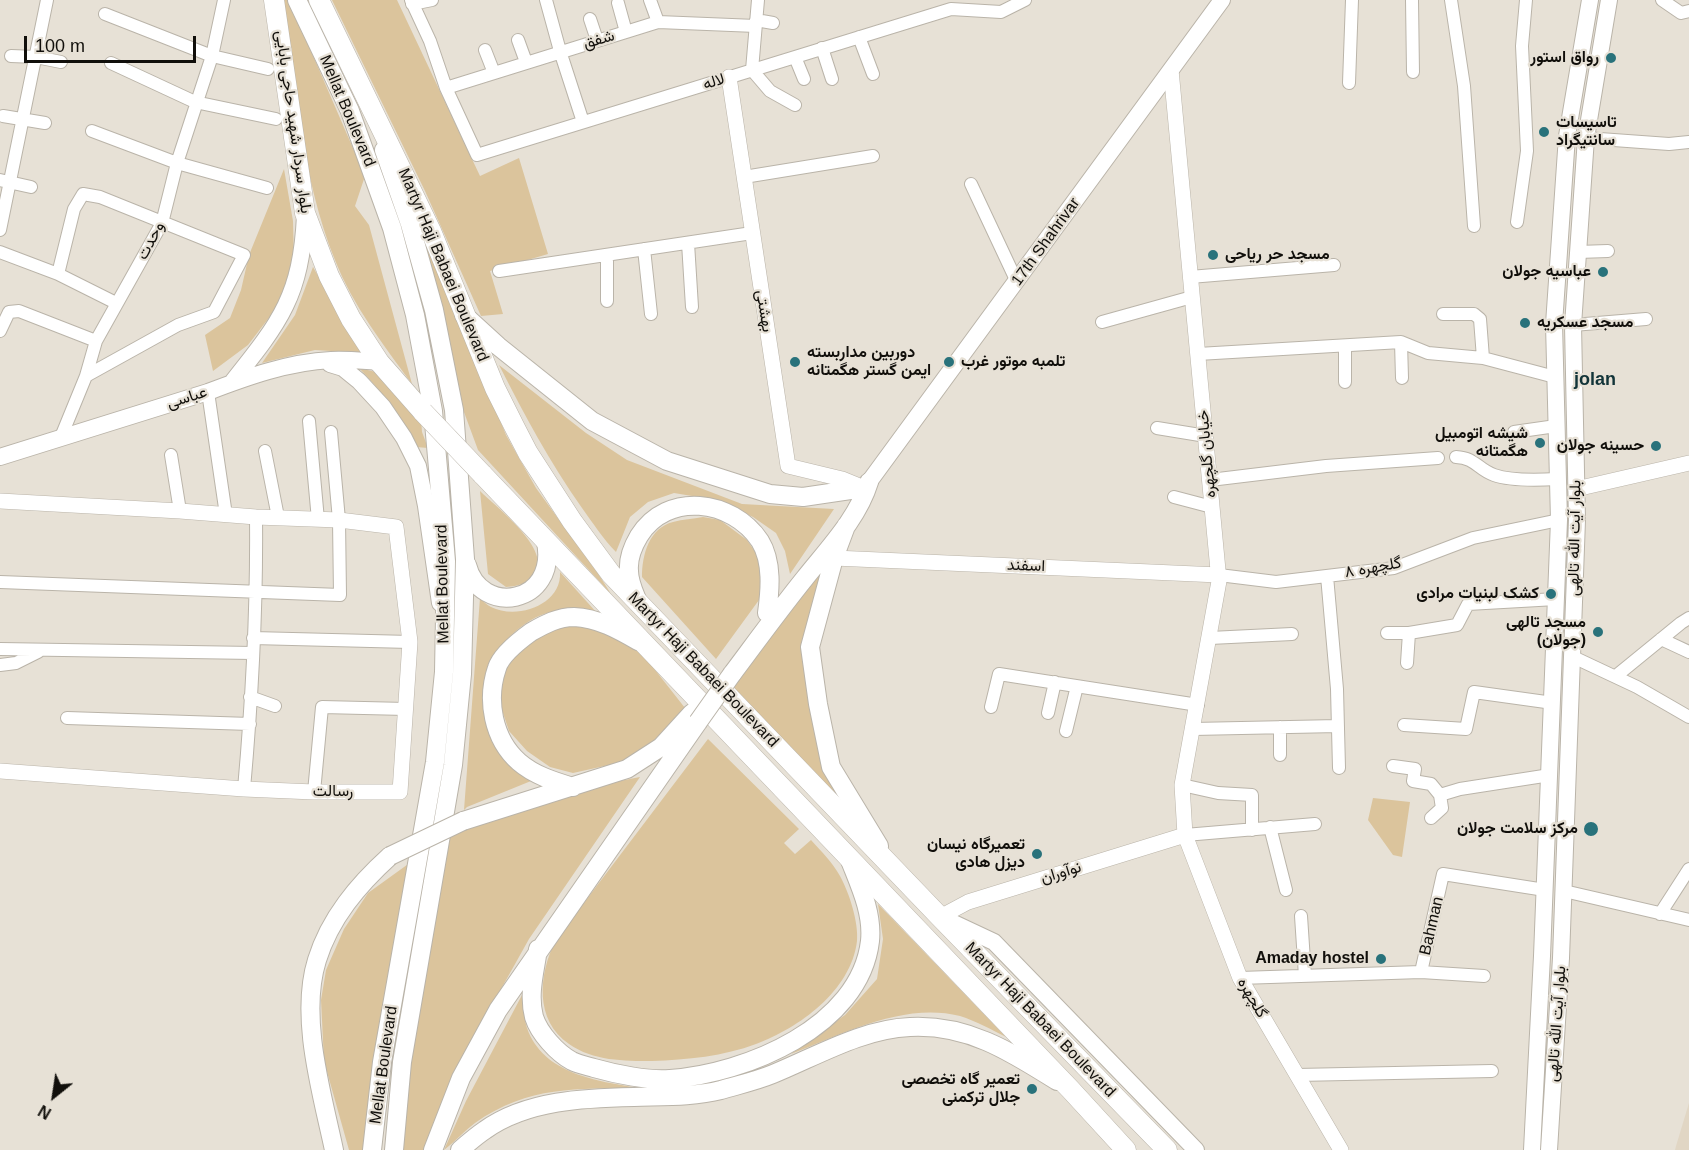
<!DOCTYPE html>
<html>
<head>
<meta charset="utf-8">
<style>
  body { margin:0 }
  #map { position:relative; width:1689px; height:1150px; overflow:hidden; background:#e7e1d6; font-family:Arial,sans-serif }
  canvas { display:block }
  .north { position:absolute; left:24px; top:1066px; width:60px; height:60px; -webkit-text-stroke:4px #e7e1d6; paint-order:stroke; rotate:210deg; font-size:16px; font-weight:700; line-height:24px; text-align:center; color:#110f0b }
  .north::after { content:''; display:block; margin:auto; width:21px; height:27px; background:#110f0b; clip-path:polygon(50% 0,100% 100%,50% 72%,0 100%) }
  .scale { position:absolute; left:24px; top:36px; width:172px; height:27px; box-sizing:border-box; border:3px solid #110f0b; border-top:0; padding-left:8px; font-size:18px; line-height:21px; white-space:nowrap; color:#110f0b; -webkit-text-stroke:4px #e7e1d6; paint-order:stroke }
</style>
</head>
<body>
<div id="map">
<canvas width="1689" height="1150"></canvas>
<div class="north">N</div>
<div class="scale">100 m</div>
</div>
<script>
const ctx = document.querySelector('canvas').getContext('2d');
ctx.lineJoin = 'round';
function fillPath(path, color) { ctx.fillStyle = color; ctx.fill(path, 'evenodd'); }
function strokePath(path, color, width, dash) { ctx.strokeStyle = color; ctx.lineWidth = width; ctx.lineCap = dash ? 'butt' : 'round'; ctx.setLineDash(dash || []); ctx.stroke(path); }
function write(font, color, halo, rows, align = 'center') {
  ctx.font = font + ' Arial,Vazirmatn,sans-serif'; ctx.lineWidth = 4.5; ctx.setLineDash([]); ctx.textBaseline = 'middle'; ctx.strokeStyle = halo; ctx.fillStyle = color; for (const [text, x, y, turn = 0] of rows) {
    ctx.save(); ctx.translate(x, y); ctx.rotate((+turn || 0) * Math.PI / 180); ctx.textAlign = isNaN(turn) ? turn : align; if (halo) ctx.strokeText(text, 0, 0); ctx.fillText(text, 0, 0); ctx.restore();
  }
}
const built = new Path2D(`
  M1689,1103v47h-14l1,-4z`);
const green = new Path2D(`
  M284,0h5l76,176 -10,30 14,19 43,159c-29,-40 -59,-78 -77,-124 -33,-81 -39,-174 -51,-260z
  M332,0h65l83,176 39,-18 29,96 -58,17 13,43 -22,2 -56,-125z
  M284,169l9,52 1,37 -16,48 -30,39 -35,26 -8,-36 25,-17 11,-28 8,-35z
  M405,182l101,253 30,53 63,87 12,19 -133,-144 -17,-46z
  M313,267l50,86 -48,-3 -53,13 33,-48z
  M499,365l87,68 41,27 115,44 92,5 -44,65 -5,-23 -9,-18 -23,-16 -37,-17 -42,-7 -26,9 -18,15 -14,35c-13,-13 -23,-29 -34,-44 -33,-47 -57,-92 -83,-143z
  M359,368l21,5 41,46 1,13 6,16 -12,-1c-15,-30 -34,-55 -57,-79z
  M480,491c15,15 74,60 54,83 -8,10 -15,12 -28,13l-18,-13z
  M703,517l17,3 27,20 11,16 9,33 -51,70 -74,-82c0,-22 7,-49 31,-55 10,-3 20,-3 30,-5z
  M830,542l-20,97 13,114 69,106 -169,-170z
  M560,572l37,41c-17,-3 -33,-5 -50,0 -30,9 -65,46 -63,78 0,10 5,22 8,32 9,32 10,39 39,58l-64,26 -3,3 16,-212c3,3 7,7 11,9 26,13 71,-2 69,-35z
  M572,626l33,5 36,21 44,56 -49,51 -63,14 -23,-6 -23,-16 -18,-20 -9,-27 4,-34 16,-23 32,-18z
  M708,739l91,90 -15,14 11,11 16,-14c10,11 22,23 29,36 9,16 19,47 17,65 -6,50 -58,87 -101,103 -32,12 -69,16 -104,17 -28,0 -59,0 -83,-17 -35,-24 -30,-69 -14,-103z
  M640,777l-111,162 -76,136 -23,75h-34l46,-317 131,-43z
  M1373,798l37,4 -8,55 -9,-2 -25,-35z
  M411,862l-46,288h-16l-25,-89 -3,-61 5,-30 18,-41 24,-36z
  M878,904l128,133c-14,-7 -30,-16 -46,-21 -57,-14 -117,18 -169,38l54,-39 32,-36 6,-40z
  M522,995c2,11 2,23 5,33 16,46 70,53 112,60 -62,1 -110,-3 -164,35 -11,8 -20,19 -31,27l22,-49z`);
const minor = new Path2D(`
  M411,0l19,41 16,47 31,67 474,-146 50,3 24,-12
  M546,0l14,51 23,71
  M650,0l8,22
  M758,0l-6,70 18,21 25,14
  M1412,0l1,72
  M1451,0l13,86 10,140
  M1662,0l19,13 8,-2
  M618,3l8,29
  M412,4l20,-4
  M105,14l107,42 56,13
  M590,19l7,21
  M756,20l17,3
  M859,37l14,37
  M518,40l8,22
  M822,48l10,31
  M485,50l9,23
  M11,56l25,1 25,5
  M795,57l9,22
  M111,63l84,39 81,17
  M1349,83l3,-83
  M446,88l212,-66 98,4
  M3,116l42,7
  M92,131l85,32 90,25
  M1586,138l83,6 20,-2
  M744,177l129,-21
  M0,180l31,7
  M971,184l46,98
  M1517,222l10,-71 -5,-105 4,-46
  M0,230l47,-230
  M688,243l4,64
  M644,249l7,65
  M0,252l58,22 58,29
  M1578,252l30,-1
  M607,255v46
  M499,271l253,-38
  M58,274l16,-65 9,-15 17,3 144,58 -30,57 -36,13 -92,51
  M1190,277l144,-12
  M1443,314h31l6,5 3,39
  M1102,322l90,-25
  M1573,325l73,-6
  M0,331l9,-19 10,-1 77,30
  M1401,342l1,36
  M1345,346v36
  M1198,354l203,-12 27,11 55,5 72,19
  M208,392l18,123
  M309,421l9,99
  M1157,428l49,8
  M1514,432l42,-6
  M61,437l25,-61 10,-35 66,-118 15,-60 35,-107 12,-56
  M265,451l13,66
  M171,455l9,56
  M1456,457c20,1 21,12 38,18 17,6 46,5 63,4
  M1210,480l116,-14 112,-8
  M1174,497l38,10
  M1219,575l57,7 118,-14 79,-30 86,-18
  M1327,576l10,113 2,79
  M0,582l340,13 -1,-75 -8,-88
  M1387,633h22
  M253,638l157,4
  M1210,638l82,-4
  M1661,639l28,13
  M0,649l253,4
  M1571,656l66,31 52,30
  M1407,663l2,-30 48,-8 11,-21 88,-5
  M0,665l16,-2 22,-11
  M1616,676l65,-53 8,-5
  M250,697l25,9
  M991,707l8,-33 199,31
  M1048,713l7,-31
  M67,718l183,6
  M1404,725l62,4 8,-37 79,11
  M1193,729l145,-3
  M1066,731l11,-45
  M1280,755v-28
  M1393,766l22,3 -2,12 18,3 9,11
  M1182,785l36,8 34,2v35
  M244,789c8,-90 13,-181 12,-272
  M314,792l8,-85 84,2
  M1431,818l11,-10 -2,-13 20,-6 90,-14
  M1270,827l16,63
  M1185,835l130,-11
  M1564,891l125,29
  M1660,914l29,-45
  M1301,916l4,60
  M1421,972l22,-98 102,16
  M1240,978l181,-6 63,4
  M1297,1075l195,-4`);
const tertiary = new Path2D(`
  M1171,70l48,511 -37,204 3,50 55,143 101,172
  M729,77l59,389 54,13 22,9
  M1576,489l113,-26
  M0,501l180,10 76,6 83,3 57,7 14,115 -10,150h-86l-70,-3 -244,-18
  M834,558l385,17
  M940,917l28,-15 217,-67`);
const secondary = new Path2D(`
  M330,364l13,4 16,13 24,26 21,31 14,28 8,40 14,97
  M233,381c48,-60 68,-86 72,-165
  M0,457l208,-65c39,-15 81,-30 123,-32 16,-1 32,1 48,2
  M869,482l353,-482
  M945,919l49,23 202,208
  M1532,1150l10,-194 17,-436 -5,-196 13,-188 23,-136
  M1549,1150l12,-192 16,-438 -4,-195 13,-187 23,-138`);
const primary = new Path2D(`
  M297,0l53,111 42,117 23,87 18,96 13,150 -2,111 -9,90 -53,300 -10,88
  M384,150l26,74 24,86 20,100 11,149 -3,115 -9,91 -51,297 -8,88
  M464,315l34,31 94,75 75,40 103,33 33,3 61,-9
  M846,526l-12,32 -24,89 8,57 13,63 48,79
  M467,565c13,52 91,40 79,-23
  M638,602c-4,-10 -9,-20 -9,-31 -1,-12 4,-25 10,-35 28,-45 93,-37 121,5 13,21 10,50 7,72
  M732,674c24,-32 48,-65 73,-96 23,-29 53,-60 64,-96
  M573,787c-20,-6 -39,-12 -54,-25 -26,-23 -33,-62 -22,-94 4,-13 23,-28 34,-36 14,-8 27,-15 43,-15 24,1 45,13 64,24
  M463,821l164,-52 34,-22 31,-34
  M538,949c-3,22 -10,45 -4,68 5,16 23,36 38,44 6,3 15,5 22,7 21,6 55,13 76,11 75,-5 190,-52 200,-138 3,-29 -11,-57 -21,-83
  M334,1150c-12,-57 -35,-133 -17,-190 13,-42 41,-75 73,-104
  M433,1150l28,-72 37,-68 200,-288
  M460,1150c8,-7 16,-14 25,-20 42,-30 100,-32 149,-33 29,-1 59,0 87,-7 17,-5 35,-9 52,-16 44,-18 89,-45 137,-47 58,-3 101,25 147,54`);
const trunk = new Path2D(`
  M274,0l31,213 24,63 22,43 28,43 44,50
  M319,0l112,231 64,157 19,38 14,27 44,68 39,53 329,343 227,233
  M482,474l588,615 56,61`);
const primaryBridge = new Path2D(`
  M698,722l34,-48
  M390,856l73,-35`);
const trunkBridge = new Path2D(`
  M423,412l59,62`);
const markers = [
  [1611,58,6,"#29727b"],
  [1544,132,6,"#29727b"],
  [1213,255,6,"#29727b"],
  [1603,272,6,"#29727b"],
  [1525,323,6,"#29727b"],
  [795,362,6,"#29727b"],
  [949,362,6,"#29727b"],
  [1540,443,6,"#29727b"],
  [1656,446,6,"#29727b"],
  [1551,594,6,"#29727b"],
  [1598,632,6,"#29727b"],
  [1591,829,8,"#29727b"],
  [1037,854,6,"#29727b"],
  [1381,959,6,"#29727b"],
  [1032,1089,6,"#29727b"]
];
const streetNames = [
  ["شفق",599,40,-16],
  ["لاله",714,82,-17],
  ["Mellat Boulevard",347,111,67],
  ["بلوار سردار شهید حاجی بابایی",293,122,82],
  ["وحدت",151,241,-62],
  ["17th Shahrivar",1046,242,-54],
  ["Martyr Haji Babaei Boulevard",443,265,67],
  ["بهشتی",764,311,81],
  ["عباسی",187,398,-18],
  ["خیابان گلچهره",1207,454,-95],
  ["بلوار آیت الله تالهی",1575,538,-89],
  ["اسفند",1026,566,2],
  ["گلچهره ۸",1373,568,-10],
  ["Mellat Boulevard",443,584,-91],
  ["Martyr Haji Babaei Boulevard",703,670,46],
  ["رسالت",333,792],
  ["نوآوران",1061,873,-17],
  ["Bahman",1432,926,-77],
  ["گلچهره",1252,998,60],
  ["Martyr Haji Babaei Boulevard",1040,1020,46],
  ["بلوار آیت الله تالهی",1557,1024,-86],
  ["Mellat Boulevard",384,1065,-82]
];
const poiNames = [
  ["رواق استور",1599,58],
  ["تاسیسات",1556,123,"left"],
  ["سانتیگراد",1556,141,"left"],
  ["مسجد حر ریاحی",1225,255,"left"],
  ["عباسیه جولان",1591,272],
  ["مسجد عسکریه",1537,323,"left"],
  ["دوربین مداربسته",807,353,"left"],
  ["ایمن گستر هگمتانه",807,371,"left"],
  ["تلمبه موتور غرب",961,362,"left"],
  ["شیشه اتومبیل",1528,434],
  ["هگمتانه",1528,452],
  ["حسینه جولان",1644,446],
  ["کشک لبنیات مرادی",1539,594],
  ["مسجد تالهی",1586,623],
  ["(جولان)",1586,641],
  ["مرکز سلامت جولان",1578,829],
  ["تعمیرگاه نیسان",1025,845],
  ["دیزل هادی",1025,863],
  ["Amaday hostel",1369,959],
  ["تعمیر گاه تخصصی",1020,1080],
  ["جلال ترکمنی",1020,1098]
];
const neighbourhoodNames = [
  ["jolan",1595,380]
];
fillPath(built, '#e1d6c4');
fillPath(green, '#dbc49c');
strokePath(minor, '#bab4a9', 14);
strokePath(tertiary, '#bab4a9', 16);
strokePath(secondary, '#bab4a9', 18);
strokePath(primary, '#bab4a9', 20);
strokePath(trunk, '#bab4a9', 21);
strokePath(minor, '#fff', 12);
strokePath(tertiary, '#fff', 15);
strokePath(secondary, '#fff', 16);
strokePath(primary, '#fff', 18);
strokePath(trunk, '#fff', 20);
strokePath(primaryBridge, '#bab4a9', 20, []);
strokePath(trunkBridge, '#bab4a9', 21, []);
strokePath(primaryBridge, '#fff', 18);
strokePath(trunkBridge, '#fff', 20);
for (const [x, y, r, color] of markers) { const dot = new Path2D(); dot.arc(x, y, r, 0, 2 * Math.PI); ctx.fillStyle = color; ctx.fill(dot); strokePath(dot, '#e7e1d6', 2); }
write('16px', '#110f0b', '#e7e1d6', streetNames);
write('bold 16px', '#110f0b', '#e7e1d6', poiNames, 'right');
write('bold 18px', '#123439', '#e7e1d6', neighbourhoodNames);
</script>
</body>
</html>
